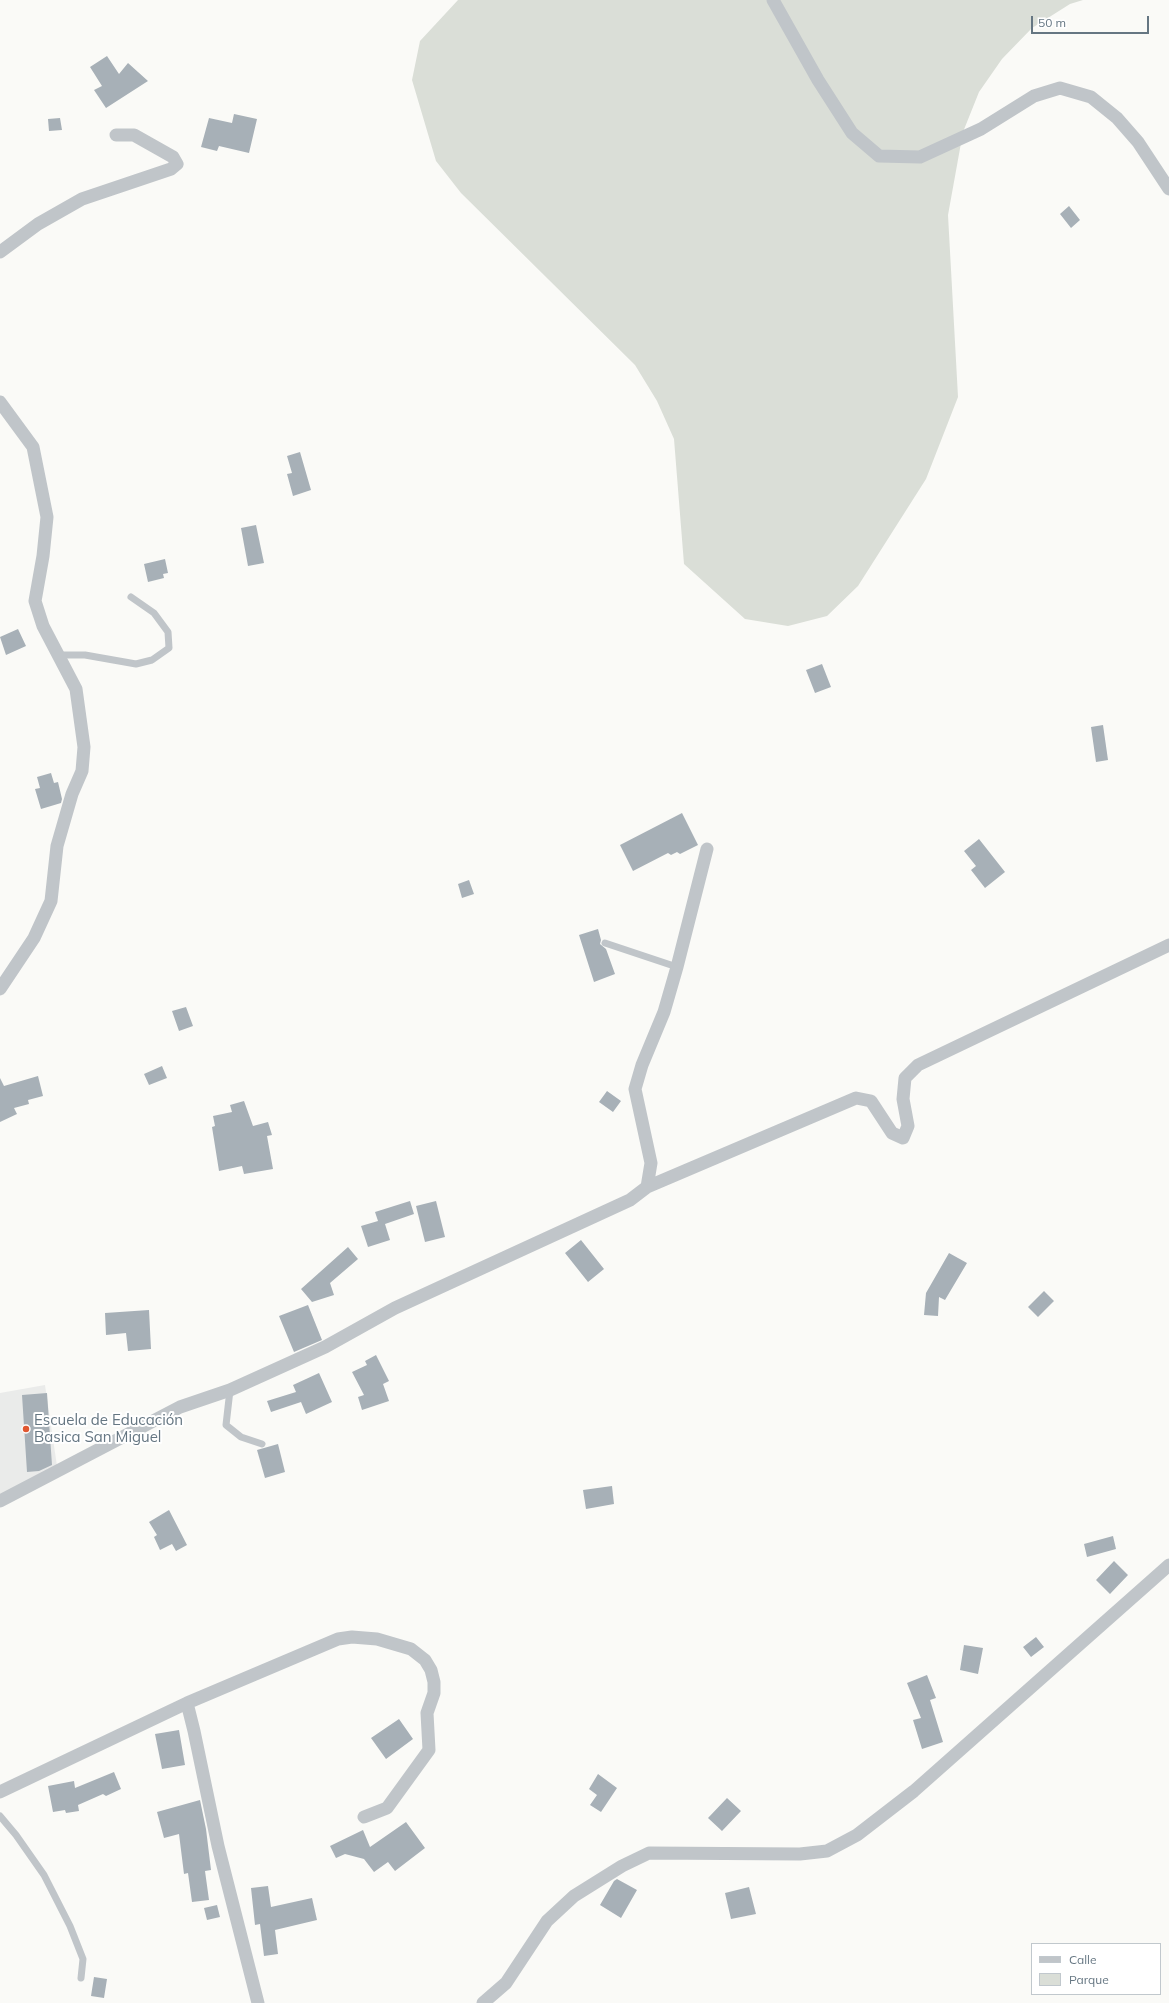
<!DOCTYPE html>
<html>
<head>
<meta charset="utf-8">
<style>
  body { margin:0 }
  #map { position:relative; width:1169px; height:2003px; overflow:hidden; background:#fafaf7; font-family:Mulish,sans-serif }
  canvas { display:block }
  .legend { position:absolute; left:1031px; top:1943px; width:130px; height:52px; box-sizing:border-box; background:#fff; border:1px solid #c1c8cd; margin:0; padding:5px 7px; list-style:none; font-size:12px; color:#657682 }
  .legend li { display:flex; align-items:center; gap:8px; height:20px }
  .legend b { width:20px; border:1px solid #c1c8cd }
  .scale { position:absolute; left:1031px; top:16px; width:118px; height:18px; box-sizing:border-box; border:2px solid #657682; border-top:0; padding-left:5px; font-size:12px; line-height:14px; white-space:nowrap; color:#657682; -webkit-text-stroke:3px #fff; paint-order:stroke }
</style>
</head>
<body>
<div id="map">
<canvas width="1169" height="2003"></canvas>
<ul class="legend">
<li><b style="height:5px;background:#c0c5c9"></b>Calle</li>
<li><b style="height:11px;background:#daded7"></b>Parque</li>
</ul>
<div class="scale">50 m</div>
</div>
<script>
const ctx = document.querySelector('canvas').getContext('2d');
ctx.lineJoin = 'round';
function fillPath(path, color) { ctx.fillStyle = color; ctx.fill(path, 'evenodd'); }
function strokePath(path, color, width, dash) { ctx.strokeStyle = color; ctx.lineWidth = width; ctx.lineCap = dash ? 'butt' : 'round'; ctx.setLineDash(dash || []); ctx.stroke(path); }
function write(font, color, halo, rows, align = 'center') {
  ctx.font = font + ' Mulish,sans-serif'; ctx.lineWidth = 4; ctx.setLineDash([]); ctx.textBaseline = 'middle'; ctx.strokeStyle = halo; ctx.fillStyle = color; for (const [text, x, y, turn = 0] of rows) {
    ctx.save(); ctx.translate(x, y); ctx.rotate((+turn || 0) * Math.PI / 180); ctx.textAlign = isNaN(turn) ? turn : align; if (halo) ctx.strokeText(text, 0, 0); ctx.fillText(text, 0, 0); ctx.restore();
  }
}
const built = new Path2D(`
  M45,1385l12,81 -57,30v-103z`);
const green = new Path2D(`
  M458,0h625l-13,4 -38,24 -30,31 -23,33 -16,40 -15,83 10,182 -32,82 -68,107 -31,30 -39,10 -43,-7 -61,-55 -10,-125 -17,-38 -22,-36 -174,-172 -25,-32 -24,-81 8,-39z`);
const building = new Path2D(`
  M107,56l12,18 9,-11 20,18 -42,27 -12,-18 8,-4 -12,-19z
  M234,114l23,5 -8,34 -30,-7 -2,5 -16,-4 8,-29 23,5z
  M60,118l2,12 -13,1 -1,-12z
  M1069,206l11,14 -9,8 -11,-14z
  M300,452l11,38 -18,6 -6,-22 5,-1 -5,-17z
  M256,525l8,38 -16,3 -7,-38z
  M165,559l3,14 -5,1 1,4 -16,4 -4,-18z
  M18,629l8,17 -20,9 -6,-18z
  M822,664l9,23 -16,6 -9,-23z
  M1103,725l5,35 -12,2 -5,-35z
  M51,773l3,10 4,-1 4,17 -1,4 -20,6 -6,-20 5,-1 -3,-11z
  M682,813l16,32 -18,9 -3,-2 -6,3 -3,-2 -35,18 -13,-26z
  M979,839l26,33 -20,16 -14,-18 5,-4 -12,-15z
  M469,880l5,14 -12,4 -4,-14z
  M598,929l3,11 -1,4 6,5 9,25 -21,8 -15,-47z
  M186,1007l7,19 -14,5 -7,-20z
  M162,1066l5,12 -18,7 -5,-11z
  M38,1076l5,20 -15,4 1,4 -15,4 3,6 -17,8v-44l4,8z
  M607,1091l14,10 -8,11 -14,-10z
  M244,1101l9,25 15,-4 4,13 -5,1 6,33 -29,5 -2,-8 -23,5 -7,-44 3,-1 -2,-10 19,-4 -2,-7z
  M410,1201l4,13 -29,10 5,16 -22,7 -7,-21 17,-5 -3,-9z
  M436,1201l9,36 -20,5 -9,-36z
  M581,1240l23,29 -16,13 -23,-29z
  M348,1247l10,12 -28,24 4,12 -22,7 -11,-13z
  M949,1253l18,10 -22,37 -6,-3 -1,19 -14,-1 2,-22z
  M1044,1291l10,10 -16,16 -10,-10z
  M308,1305l14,35 -28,12 -15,-36z
  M149,1310l2,39 -23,2 -2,-18 -20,2 -1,-22z
  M376,1355l13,26 -6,3 6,17 -27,9 -4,-13 6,-2 -12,-23 15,-7 -2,-4z
  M319,1373l13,29 -26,12 -5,-12 -30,10 -4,-11 29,-9 -3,-7z
  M47,1393l5,72 -13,6 -12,1 -5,-77z
  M278,1444l7,28 -20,6 -8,-28z
  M612,1486l2,18 -28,5 -3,-19z
  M169,1510l18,35 -11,6 -4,-7 -12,6 -6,-13 3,-2 -8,-13z
  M1113,1536l3,13 -29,8 -3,-13z
  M1114,1561l14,14 -18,19 -14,-14z
  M1036,1637l8,10 -13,10 -8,-10z
  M964,1645l19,3 -5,26 -18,-4z
  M927,1675l9,23 -6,2 13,42 -21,7 -9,-29 8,-2 -14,-35z
  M399,1719l14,20 -27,20 -15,-21z
  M179,1730l6,35 -23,4 -7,-35z
  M114,1772l7,17 -15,7 -3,-2 -25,11 1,6 -13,2 -1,-3 -12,2 -5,-26 26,-5 1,7z
  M598,1774l19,14 -16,24 -11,-7 7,-10 -8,-6z
  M727,1798l14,13 -19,20 -14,-13z
  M200,1800l6,29 5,41 -6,1 4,29 -17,2 -4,-29 -4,1 -5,-40 -15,4 -7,-26z
  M406,1822l19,26 -30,23 -7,-9 -14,10 -10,-13 -19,-5 -9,4 -6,-12 33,-16 7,17z
  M617,1879l20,11 -16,28 -21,-13 14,-24z
  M268,1886l3,21 41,-9 5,22 -42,10 3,24 -14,2 -4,-32 -5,1 -4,-37z
  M749,1887l7,27 -25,5 -6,-26z
  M217,1905l3,12 -13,3 -3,-12z
  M94,1977l13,2 -3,19 -13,-2z`);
const lane = new Path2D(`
  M59,655h26l51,9 16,-4 17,-12 -1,-16 -14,-19 -23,-16
  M605,943l72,24
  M230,1390l-4,35 15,12 21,7
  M0,1816l16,19 28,40 26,51 13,33 -2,19`);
const street = new Path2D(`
  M773,0l45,80 34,53 27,23 41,1 61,-28 53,-33 26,-8 31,9 26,21 21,24 31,47
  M0,252l38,-28 44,-25 89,-30 6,-5 -4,-7 -39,-22h-18
  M0,402l33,45 14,70 -4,39 -8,45 8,25 33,63 8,58 -2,24 -10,23 -15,52 -6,55 -17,37 -34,51
  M647,1187l209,-89 15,3 21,32 11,5 5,-12 -5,-27 2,-21 13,-13 251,-120
  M0,1501l180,-94 50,-17 95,-43 70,-39 235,-108 17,-13 4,-24 -16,-74 7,-24 22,-53 13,-45 30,-118
  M187,1703l151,-64 14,-2 25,2 34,10 14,11 6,10 3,12v11l-7,20 2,37 -42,58 -23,9
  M0,1792l187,-89 7,28 24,115 40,157
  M483,2003l23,-20 41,-62 27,-25 48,-30 27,-13 151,1 27,-3 30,-16 57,-44 255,-226`);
const markers = [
  [26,1429,4,"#e15730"]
];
const poiNames = [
  ["Escuela de Educación",34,1420],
  ["Basica San Miguel",34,1437]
];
fillPath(built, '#eaebea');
fillPath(green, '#daded7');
fillPath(building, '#a7b0b7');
strokePath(lane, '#c0c5c9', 7);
strokePath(street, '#c0c5c9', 13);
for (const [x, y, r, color] of markers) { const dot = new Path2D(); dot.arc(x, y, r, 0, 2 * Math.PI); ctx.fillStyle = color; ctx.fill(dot); strokePath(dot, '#fff', 1.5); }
write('15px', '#657682', '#fff', poiNames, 'left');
</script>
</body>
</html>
